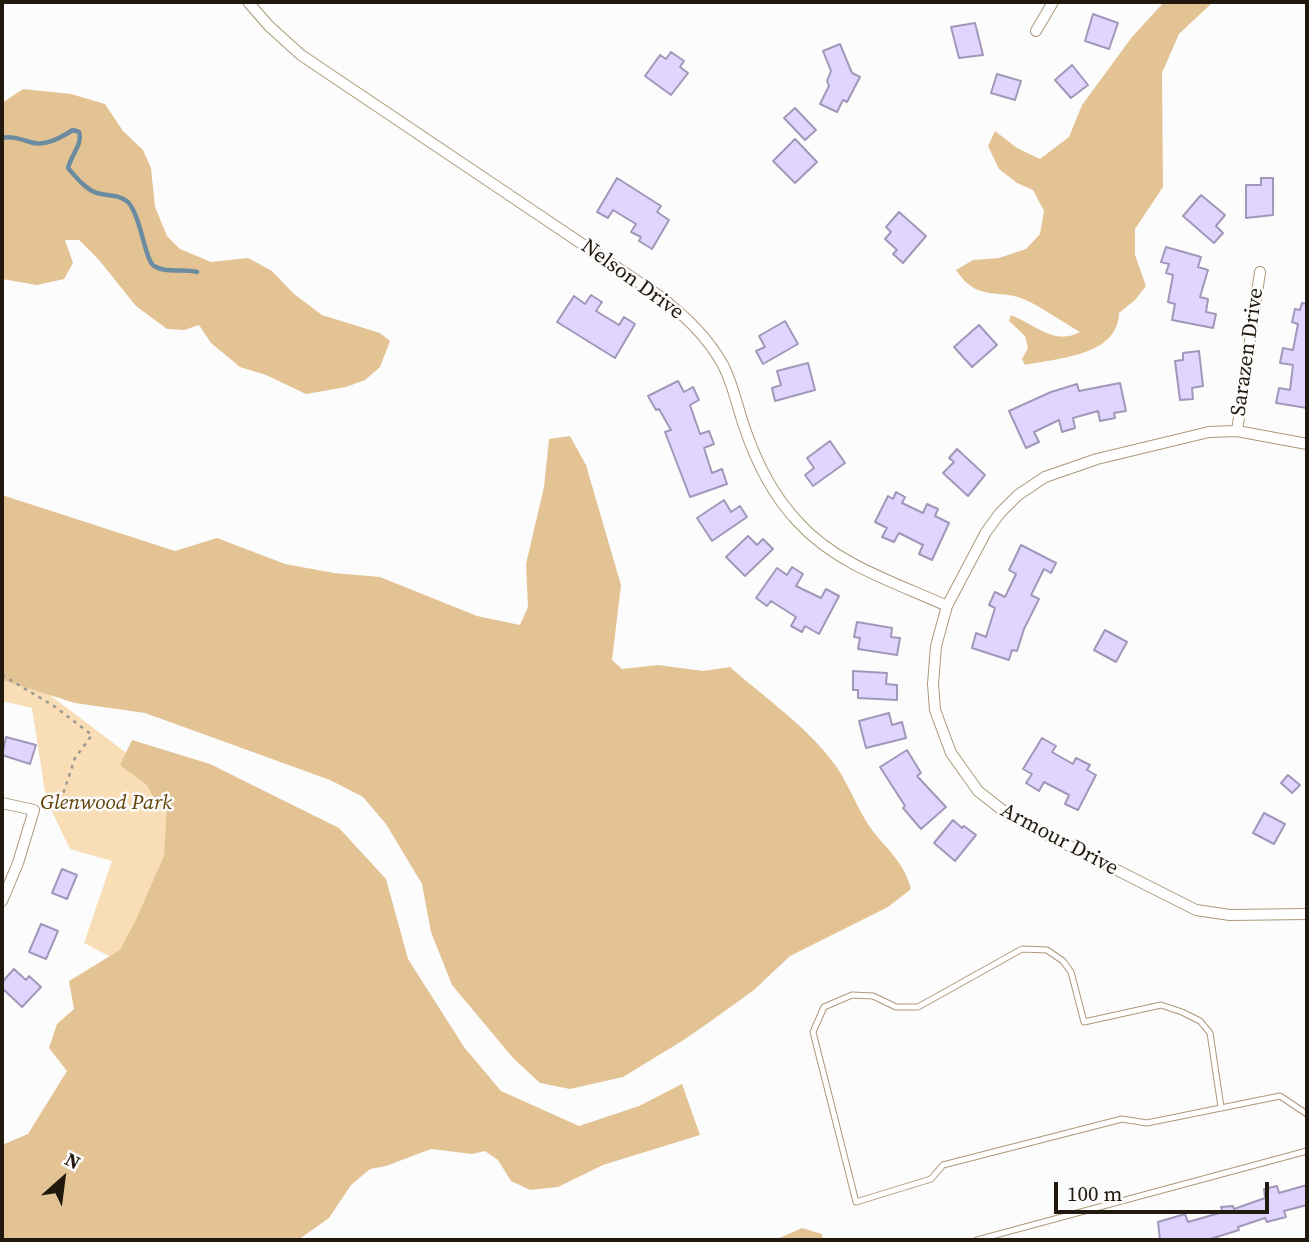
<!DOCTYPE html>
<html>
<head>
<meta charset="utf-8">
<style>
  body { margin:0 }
  #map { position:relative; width:1309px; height:1242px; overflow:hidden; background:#fcfcfc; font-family:"Source Serif 4",serif }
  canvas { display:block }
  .frame { position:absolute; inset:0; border:4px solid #21190e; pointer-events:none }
  .north { position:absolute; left:28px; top:1144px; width:70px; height:70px; -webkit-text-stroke:5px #fcfcfc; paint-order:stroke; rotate:28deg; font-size:19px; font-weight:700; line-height:28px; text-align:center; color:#21190e }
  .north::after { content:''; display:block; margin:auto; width:24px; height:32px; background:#21190e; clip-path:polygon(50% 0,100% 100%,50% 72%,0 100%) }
  .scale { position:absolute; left:1054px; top:1182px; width:215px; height:32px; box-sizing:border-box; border:4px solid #21190e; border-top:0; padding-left:9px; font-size:21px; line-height:24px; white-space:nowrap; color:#21190e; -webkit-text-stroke:5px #fcfcfc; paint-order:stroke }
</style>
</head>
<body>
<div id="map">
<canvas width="1309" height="1242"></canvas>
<div class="frame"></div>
<div class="north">N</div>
<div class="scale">100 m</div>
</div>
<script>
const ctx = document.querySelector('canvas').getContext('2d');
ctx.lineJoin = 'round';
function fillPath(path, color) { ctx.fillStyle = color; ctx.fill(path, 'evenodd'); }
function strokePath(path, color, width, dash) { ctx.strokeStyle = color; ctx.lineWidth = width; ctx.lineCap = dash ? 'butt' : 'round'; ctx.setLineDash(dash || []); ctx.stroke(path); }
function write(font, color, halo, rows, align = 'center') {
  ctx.font = font + ' "Source Serif 4",serif'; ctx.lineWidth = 5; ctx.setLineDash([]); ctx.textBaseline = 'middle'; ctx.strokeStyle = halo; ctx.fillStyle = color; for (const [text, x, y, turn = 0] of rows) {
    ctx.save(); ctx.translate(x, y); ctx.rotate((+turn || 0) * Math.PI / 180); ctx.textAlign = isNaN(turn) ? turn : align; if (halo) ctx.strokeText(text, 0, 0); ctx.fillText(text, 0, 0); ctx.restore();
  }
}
const green = new Path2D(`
  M2,659l204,154 -84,150 -38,-20 28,-82 -42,-12 -24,-50 -14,-91 -30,-7z`);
const forest = new Path2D(`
  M1164,2h49l-34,32 -17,39 1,114 -28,42v26l11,31 -11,14 -16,13c-1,43 -61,45 -94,52l-3,-6 6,-11 -3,-12 -16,-15 2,-6c23,9 44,31 69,17 -17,-10 -34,-22 -52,-31 -28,-14 -50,3 -72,-31l17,-10 26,-2 27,-9 14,-15 4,-23 -11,-21 -16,-7 -18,-14 -11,-23 7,-15 22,17 23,11 29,-22 13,-32 50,-68z
  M23,89l48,5 34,10 18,27 20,19 8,18 4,39 12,29 13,13 31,13 37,-4 24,13 22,23 28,21 58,18 10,8 -10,26 -15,13 -19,7 -40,7 -40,-19 -26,-8 -29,-24 -12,-18 -15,5 -17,-1 -31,-23 -37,-46 -20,-20h-14l8,23 -9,16 -27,6 -35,-6v-176z
  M570,436l16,29 35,120 -9,75 10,9 36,-4 45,6 27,-4c36,32 77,59 106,99 13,19 21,42 34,61 16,23 33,32 41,62l-23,18 -98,49 -36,34 -43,31 -29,20 -59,36 -53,12 -30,-6 -27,-25 -61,-73 -21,-53 -9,-48 -36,-60 -23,-27 -33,-17 -185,-67 -70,-10 -73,-23v-185l173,56 42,-13 68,26 49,9 46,4 97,39 43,9 8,-18 -2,-43 18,-77 5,-48z
  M132,740l78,24 129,64 47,51 22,80 56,88 37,44 78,35 60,-20 43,-22 18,51 -97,30 -45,22 -28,3 -19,-9 -13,-21 -13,-9 -13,3 -41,-5 -45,17 -16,3 -19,16 -22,33 -31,22h-296v-95l26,-11 39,-63 -18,-23 8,-24 17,-15 -5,-28 51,-31 16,-30 28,-64 3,-50 -12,-6 -8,-15 -27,-20z
  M802,1228l20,6 1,6h-48z`);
const stream = new Path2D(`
  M2,138c10,-2 18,1 28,4 15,5 30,-4 43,-12l6,2c4,12 -8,23 -11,36 8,9 17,21 29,25 10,3 22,1 31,9 13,14 17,59 26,64 13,8 29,2 43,6`);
const building = new Path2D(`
  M1093,14l25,9 -9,26 -24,-8z
  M975,23l8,32 -24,3 -8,-31z
  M840,44l12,29 8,4 -13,25 -4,-2 -6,12 -17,-8 9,-18 -2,-5 4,-10 -8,-20z
  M671,52l13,9 -4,6 8,6 -17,22 -26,-19 15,-21 6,4z
  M1072,65l16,20 -17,13 -16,-18z
  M997,74l24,7 -6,19 -24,-7z
  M795,108l21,22 -11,10 -21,-22z
  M795,139l22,23 -22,21 -22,-22z
  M617,178l44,28 -4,6 12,8 -17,29 -13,-8 2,-4 -10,-5 5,-8 -23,-14 -5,8 -11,-6z
  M1261,178h12v37l-27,3v-33h15z
  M1201,195l24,20 -9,11 7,7 -9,10 -31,-27z
  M899,212l27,24 -23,27 -10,-9 4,-4 -12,-11 6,-7 -5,-5z
  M1166,247l35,10 -3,10 10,3 -8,27 8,2 -2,13 10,2 -3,14 -41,-8 3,-16 -7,-2 5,-27 -7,-2 3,-9 -8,-2z
  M591,295l11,7 -6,9 23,14 5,-8 11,7 -20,34 -58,-36 17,-26 11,8z
  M1302,303l5,1v104l-31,-5 3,-15 11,2 3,-25 -13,-2 3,-15 10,2 5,-26 -6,-2 3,-13 5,1z
  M785,321l13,23 -35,20 -7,-13 9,-4 -6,-11z
  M979,325l18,20 -25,22 -18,-20z
  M1199,351l4,35 -11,2 1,11 -13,1 -5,-39 8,-1v-7z
  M808,363l7,27 -40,11 -3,-13 9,-3 -4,-14z
  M678,381l6,11 9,-5 6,13 -9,5 10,29 9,-3 5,13 -10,4 8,25 10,-4 5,15 -37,13 -25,-65 6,-2 -12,-21 -3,1 -8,-14z
  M1120,383l6,28 -12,2 1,5 -15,3 -2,-10 -25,7 2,10 -13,4 -3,-12 -25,12 5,10 -13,6 -17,-37 42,-19 26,-8 2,7z
  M830,441l15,22 -32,23 -8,-11 9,-7 -7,-10z
  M957,449l28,26 -17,21 -25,-23 11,-11 -5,-4z
  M896,492l9,5 -3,6 21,10 4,-9 11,5 -3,7 14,7 -17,37 -13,-6 4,-9 -24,-12 -5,9 -12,-5 5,-9 -12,-6 13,-26 5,3z
  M724,500l7,12 9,-6 7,11 -35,24 -15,-23z
  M748,536l9,9 6,-6 10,10 -28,27 -19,-19z
  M1021,545l35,18 -5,10 -7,-4 -13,26 8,4 -15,30 -7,22 -5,-1 -3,10 -37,-12 4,-15 10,4 9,-29 -6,-3 6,-13 10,5 11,-23 -7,-4z
  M792,567l11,7 -7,12 25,12 5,-9 13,7 -20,38 -14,-8 -3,6 -11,-6 5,-9 -25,-16 -4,5 -11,-8 21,-30 10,7z
  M857,622l35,6 -1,9 9,1 -3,17 -39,-6 2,-11 -6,-1z
  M1105,630l22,12 -11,20 -22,-12z
  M853,671l34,2 -1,11 11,1v15l-39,-2v-8h-5z
  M889,713l3,12 10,-3 4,16 -40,10 -7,-27z
  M6,737l30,8 -6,19 -28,-9z
  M1042,738l14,8 -4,6 21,12 3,-6 14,7 -3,5 9,5 -18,35 -13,-6 4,-9 -25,-13 -5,9 -13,-8 6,-9 -9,-5z
  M907,750l14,23 -4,3 29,31 -25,22 -18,-21 2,-2 -25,-39z
  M1288,775l12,10 -8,8 -11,-10z
  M1264,813l21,11 -11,20 -21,-11z
  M953,820l9,8 2,-2 12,9 -21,26 -21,-18z
  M62,869l15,6 -10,24 -15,-6z
  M41,924l17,7 -12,28 -17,-7z
  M14,969l12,11 3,-4 12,11 -19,20 -20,-19v-6z
  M1307,1185v20l-23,6 2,6 -19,5 -2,-4 -27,9 1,3 -32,10h-47l-2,-18 27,-8 3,8 35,-10 -2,-5 12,-1 1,3 31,-11 -1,-9 13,-3 2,7z`);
const path = new Path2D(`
  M2,675l52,31 38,29 -17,23 -12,36`);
const lane = new Path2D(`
  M1221,1107l-11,-74 -10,-12 -18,-9 -21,-7 -77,17 -13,-50 -8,-11 -16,-11 -25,-1 -104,58h-22l-23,-11 -21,-1 -28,12 -11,25 43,170 75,-23 12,-14 179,-46 25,4 133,-27 27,18
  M977,1240l330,-89`);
const street = new Path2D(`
  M248,2l21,24 32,29 357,240c26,20 49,41 65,70 10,19 14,41 21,61 12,36 29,70 55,97 38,42 98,60 148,83
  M1036,31l17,-29
  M1237,431l23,-159
  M1307,444l-70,-13 -28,1 -112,27 -52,18 -27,18 -18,18 -14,19 -39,74 -11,40 -3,38 2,26 16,43 27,38 32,25 186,94 34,5 77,-1
  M2,803l32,7 -16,53 -16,38`);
const streetNames = [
  ["Nelson Drive",632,280,36],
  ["Sarazen Drive",1248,352,-82],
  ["Armour Drive",1059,840,28]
];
const parkNames = [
  ["Glenwood Park",106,804]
];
fillPath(green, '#f8ddb6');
fillPath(forest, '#e3c394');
strokePath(stream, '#6b8ca0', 4.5);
fillPath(building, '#e0d5fe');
strokePath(building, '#a198b9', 2);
strokePath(lane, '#ad987a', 7);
strokePath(street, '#ad987a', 12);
strokePath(path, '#9c9994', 2.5, [3.5, 5]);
strokePath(lane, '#fff', 5);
strokePath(street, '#fff', 10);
write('21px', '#21190e', '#fcfcfc', streetNames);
write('italic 21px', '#604105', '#fcfcfc', parkNames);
</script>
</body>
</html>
